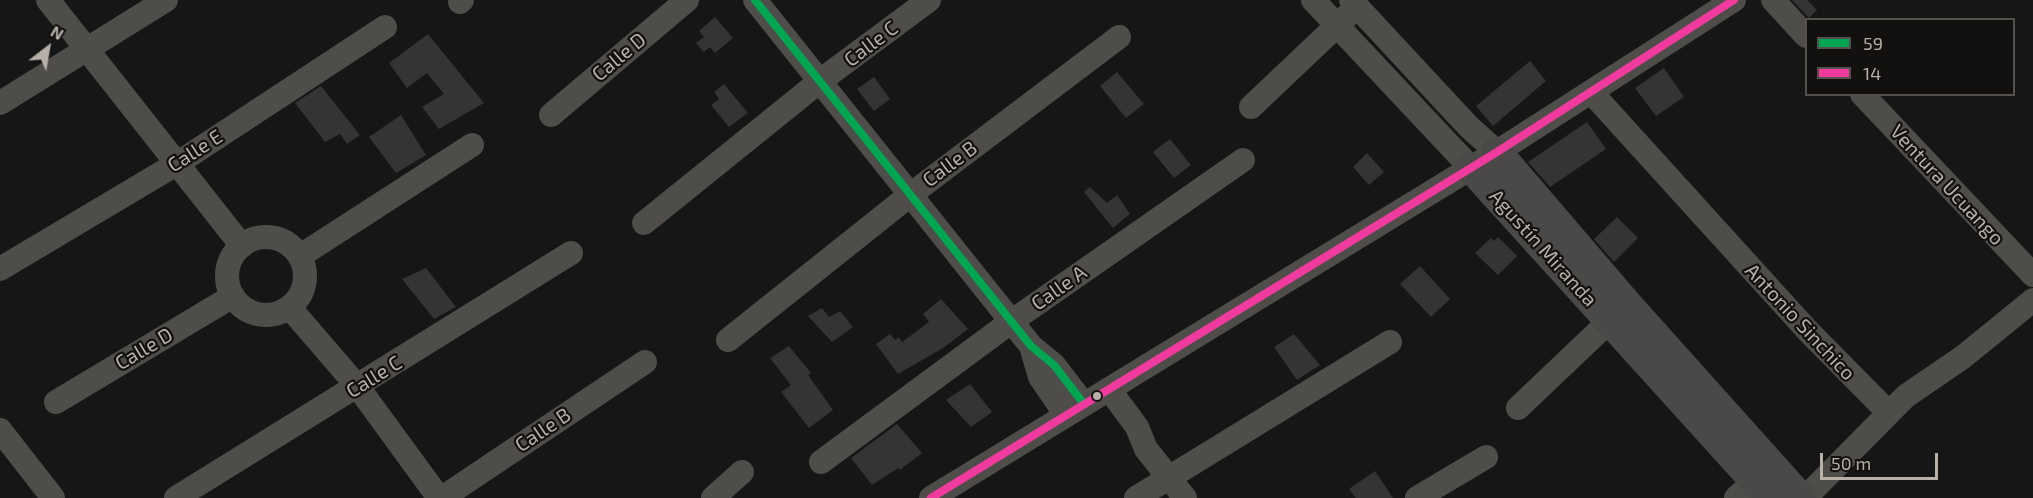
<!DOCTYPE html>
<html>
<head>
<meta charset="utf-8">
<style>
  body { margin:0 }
  #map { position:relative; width:2033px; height:498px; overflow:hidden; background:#161616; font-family:"Exo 2",sans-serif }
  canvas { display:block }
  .legend { position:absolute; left:1805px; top:18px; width:210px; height:78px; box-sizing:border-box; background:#121110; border:2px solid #54514c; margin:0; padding:8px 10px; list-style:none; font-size:18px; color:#b7b0a7 }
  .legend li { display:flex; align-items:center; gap:12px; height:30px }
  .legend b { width:30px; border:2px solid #54514c }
  .north { position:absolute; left:18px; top:18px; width:60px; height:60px; -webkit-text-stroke:4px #121110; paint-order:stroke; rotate:31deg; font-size:16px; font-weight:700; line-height:24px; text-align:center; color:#b7b0a7 }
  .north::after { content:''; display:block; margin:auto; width:21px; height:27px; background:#b7b0a7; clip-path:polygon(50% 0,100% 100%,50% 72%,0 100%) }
  .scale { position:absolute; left:1820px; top:453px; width:118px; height:27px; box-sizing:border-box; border:3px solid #b7b0a7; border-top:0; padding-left:8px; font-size:18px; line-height:21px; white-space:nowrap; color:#b7b0a7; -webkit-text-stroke:4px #121110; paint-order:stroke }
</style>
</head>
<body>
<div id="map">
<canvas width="2033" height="498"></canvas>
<ul class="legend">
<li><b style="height:8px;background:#00a651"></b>59</li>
<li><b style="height:8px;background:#f13a9d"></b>14</li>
</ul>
<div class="north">N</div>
<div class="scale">50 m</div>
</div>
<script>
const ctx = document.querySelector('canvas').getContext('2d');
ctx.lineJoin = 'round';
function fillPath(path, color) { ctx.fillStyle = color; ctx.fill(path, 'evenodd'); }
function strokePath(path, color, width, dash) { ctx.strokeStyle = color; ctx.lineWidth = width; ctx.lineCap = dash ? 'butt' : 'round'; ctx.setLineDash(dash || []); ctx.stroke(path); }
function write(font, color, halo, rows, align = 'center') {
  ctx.font = font + ' "Exo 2",sans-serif'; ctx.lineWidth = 4.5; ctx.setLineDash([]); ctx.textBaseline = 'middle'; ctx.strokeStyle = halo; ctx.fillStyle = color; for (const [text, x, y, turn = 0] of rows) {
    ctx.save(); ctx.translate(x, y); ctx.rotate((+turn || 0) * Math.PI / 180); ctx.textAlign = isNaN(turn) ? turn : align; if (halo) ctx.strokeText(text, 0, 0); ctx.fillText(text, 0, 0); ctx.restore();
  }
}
const building = new Path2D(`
  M1792,0h15l10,10 -8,8z
  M715,17l18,21 -18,15 -5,-6 -6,5 -8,-9 8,-6 -5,-6z
  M428,34l56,69 -45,26 -17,-22 22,-13 -17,-21 -20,15 -18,-25z
  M1530,61l16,20 -53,45 -17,-20z
  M1664,68l20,29 -28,19 -21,-28z
  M1117,72l27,32 -18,14 -26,-32z
  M874,77l16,22 -16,12 -17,-22z
  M724,84l24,29 -19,14 -18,-22 8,-6 -5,-7z
  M321,86l39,49 -13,9 -7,-10 -15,8 -30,-39z
  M401,115l25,40 -30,18 -27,-36z
  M1587,122l19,27 -56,38 -22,-25z
  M1170,139l21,26 -17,13 -21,-26z
  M1367,153l17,19 -15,13 -16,-18z
  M1090,187l17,16 10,-8 13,19 -17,14 -29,-36z
  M1617,217l21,21 -24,24 -20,-23z
  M1498,237l19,19 -19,19 -23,-22 16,-15 3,3z
  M1420,266l30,33 -19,18 -31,-33z
  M426,268l30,39 -22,12 -32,-40z
  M941,299l27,30 -25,19 -45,26 -22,-30 14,-10 5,6 4,-3 3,5 27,-20 -6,-8z
  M822,308l7,9 11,-6 13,16 -21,15 -24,-26z
  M1294,334l26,31 -23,15 -23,-33z
  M789,346l22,27 -3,2 25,35 -24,18 -28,-36 10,-7 -21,-27z
  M970,384l22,28 -21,15 -25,-27z
  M897,424l25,29 -22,17 -2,-2 -26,17 -21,-27z
  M1375,471l18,27h-37l-7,-9z`);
const minor = new Path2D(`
  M48,0l194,246
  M755,0l276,346 23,19 30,39
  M1313,0l157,167
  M1351,0l118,127 28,25
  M1773,0l33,36
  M460,2l2,-2
  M1591,92l217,239 81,82 17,-17 57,-39 70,-57
  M1862,94l171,181
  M0,103l166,-103
  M1251,107l96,-91
  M551,115l136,-115
  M644,223l176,-142 109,-81
  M227 276a39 39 0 1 1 78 0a39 39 0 1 1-78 0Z
  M300,256l172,-111
  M0,269l178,-106 207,-136
  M290,308l68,79 81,111
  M728,340l182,-145 209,-158
  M1031,346l9,31 26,38
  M1109,389l28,38 9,22 39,49
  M56,402l177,-106
  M1518,408l103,-98
  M0,430l53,68
  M821,462l191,-141 231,-161
  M176,498l395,-245
  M442,498l203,-136
  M713,498l29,-26
  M931,498l566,-346 237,-152
  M1136,498l254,-156
  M1417,498l69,-41
  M1736,498l31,-28
  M1805,498l84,-85`);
const major = new Path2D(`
  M1497,152l131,153 173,193
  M1470,167l300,331`);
const bus1 = new Path2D(`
  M755,0l276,346 23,19 30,39`);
const bus2 = new Path2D(`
  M931,498l566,-346 237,-152`);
const markers = [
  [1097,396,5,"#b7b0a7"]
];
const streetNames = [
  ["Calle C",871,44,-37],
  ["Calle D",619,57,-40],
  ["Calle E",195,151,-33],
  ["Calle B",950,164,-37],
  ["Ventura Ucuango",1947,185,47],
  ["Agustín Miranda",1543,248,48],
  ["Calle A",1059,288,-35],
  ["Antonio Sinchico",1800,322,47],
  ["Calle D",144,349,-31],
  ["Calle C",374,377,-32],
  ["Calle B",543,430,-34]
];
fillPath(building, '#353434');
strokePath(minor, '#4e4d4a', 24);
strokePath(major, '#4a4947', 30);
strokePath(bus1, '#00a651', 8);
strokePath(bus2, '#f13a9d', 8);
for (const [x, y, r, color] of markers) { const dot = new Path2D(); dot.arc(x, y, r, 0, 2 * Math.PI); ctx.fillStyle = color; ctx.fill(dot); strokePath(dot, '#121110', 2); }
write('20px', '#b7b0a7', '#121110', streetNames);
</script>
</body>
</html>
